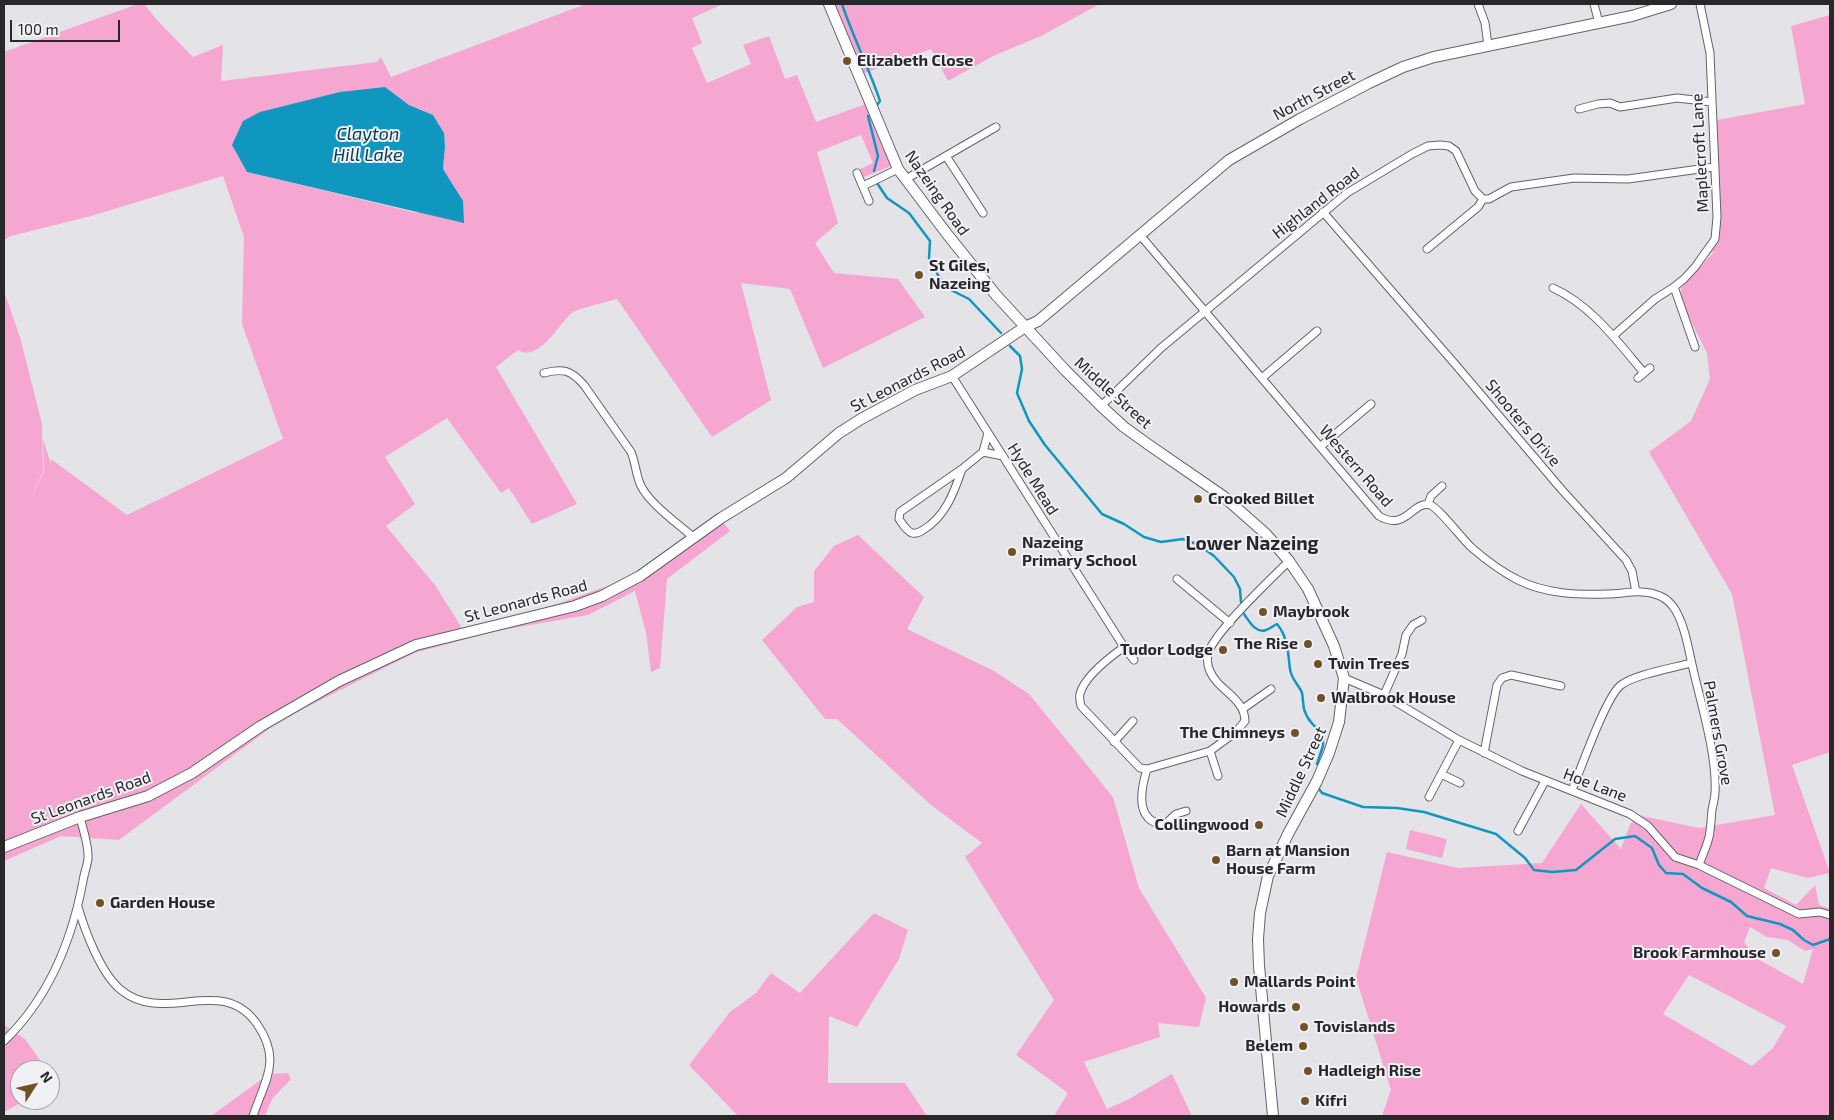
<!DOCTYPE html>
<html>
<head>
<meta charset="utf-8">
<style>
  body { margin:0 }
  #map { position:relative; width:1834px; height:1120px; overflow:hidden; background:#e3e3e8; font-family:"Exo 2",sans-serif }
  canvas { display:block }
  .frame { position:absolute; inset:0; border:5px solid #28282a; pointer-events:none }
  .north { position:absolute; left:10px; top:1060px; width:50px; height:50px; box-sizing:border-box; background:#f0f0f5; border:1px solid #a0a0a4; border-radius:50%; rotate:55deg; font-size:14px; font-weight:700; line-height:20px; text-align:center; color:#28282a }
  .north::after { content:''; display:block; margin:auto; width:18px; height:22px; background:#6f5326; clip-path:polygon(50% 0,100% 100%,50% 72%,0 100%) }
  .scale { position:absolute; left:10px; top:20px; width:110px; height:22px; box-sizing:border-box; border:2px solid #28282a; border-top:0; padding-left:6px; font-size:15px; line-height:18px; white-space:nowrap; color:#28282a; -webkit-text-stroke:4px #f0f0f5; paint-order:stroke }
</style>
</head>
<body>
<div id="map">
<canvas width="1834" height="1120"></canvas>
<div class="frame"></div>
<div class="north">N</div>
<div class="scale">100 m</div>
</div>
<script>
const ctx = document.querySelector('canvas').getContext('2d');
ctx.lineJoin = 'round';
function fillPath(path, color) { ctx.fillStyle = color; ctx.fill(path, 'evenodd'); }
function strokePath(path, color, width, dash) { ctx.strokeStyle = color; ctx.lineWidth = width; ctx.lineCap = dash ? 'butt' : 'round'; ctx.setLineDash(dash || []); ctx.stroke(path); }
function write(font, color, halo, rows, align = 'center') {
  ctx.font = font + ' "Exo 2",sans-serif'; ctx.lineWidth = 4; ctx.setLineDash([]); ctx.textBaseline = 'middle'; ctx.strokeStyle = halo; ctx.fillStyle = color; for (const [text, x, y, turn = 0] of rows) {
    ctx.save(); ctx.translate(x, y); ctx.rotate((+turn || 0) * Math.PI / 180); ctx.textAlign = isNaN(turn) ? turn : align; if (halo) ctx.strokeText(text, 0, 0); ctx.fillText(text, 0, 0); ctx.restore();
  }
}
const green = new Path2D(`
  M138,4h6l12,15 37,38 30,-12 -2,36 156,-19 4,-5 10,20 195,-73h137l-31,14 10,25 -10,5 15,35 44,-19 -8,-19 26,-9 16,43 12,-4 19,47 50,-18 25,62 -27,11 -4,-8 13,-6 -12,-28 -44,17 21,71 -23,20 19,30 64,6 27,38 -102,51 -33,-79 -49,-6 30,117 -59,37 -95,-138c-10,3 -38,9 -45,14 -13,10 -33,50 -54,37l-22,17 81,137 -45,20 -23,-36 -8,5 -54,-75 -62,39 30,47 -29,22 49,59 28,45 39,-6 130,-47 86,-61 12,15 -63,48 -7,89 -9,4 -5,-39 -11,-42 -47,24 -92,16 -82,22 -133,67 -162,120 -58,-4 -57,25v-570l16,46 22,87 1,48 -13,27 14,-27 -1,-33 8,25v-5l76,56 156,-76 -41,-115 2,-87 -21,-61 -132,40 -80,20 -7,4v-188zM385,87l24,18 24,10 11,18 1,13 -2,23 -26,44 -170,-41z
  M825,4h275l-59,32 -48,20 -45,25 -17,-32 -77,28z
  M1830,15v737l-38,13 38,108 -22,5 -37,-10 -7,20 32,17 19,-20 4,20 11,4v207h-448l9,-26 -35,-112 31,-126 71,16 84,-5 39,-59 40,45 9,-24 7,-10 62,13 76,-13 -43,-221 -83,-142 42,-31 19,-42 -3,-26 -25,-50 -1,-15 33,-36 -9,2 5,-7 7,-30 -5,-96 93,-17 -14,-78zM1750,927l17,10 21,3 17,11 8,-2 -10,35 -47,-26 -12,-16zM1689,975l97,51 -13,22 -21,18 -89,-52z
  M858,535l66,62 -17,32 87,42 35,23 84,103 26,91 67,110 -7,29 -41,-4 2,14 -76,25 23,47 22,-10 43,-25 20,42h-133l-4,-2 13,-21 -52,-38 38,-55 -89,-143 17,-14 -51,-38 -94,-86h-12l-63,-79 35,-33 17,-5v-31l20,-25z
  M1410,830l37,9 -5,19 -36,-9z
  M874,913l34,17 -9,29 -42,68 -28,-11 -1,67h77l22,33h-189l-49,-51 41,-53 26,-19 15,-20 29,20z
  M4,1025l21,14 22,31h-27v30h6l-22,12z
  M288,1073l3,6 -19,20 -7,17h-54l58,-42z`);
const water = new Path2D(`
  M385,87l24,18 24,10 11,18 1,13 -2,23 20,32 1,22 -217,-51 -15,-27 11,-24 17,-9 80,-20z`);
const stream = new Path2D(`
  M842,4c11,33 27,64 38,97l-3,4
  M868,116l10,40 -4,15
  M877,183l10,15 22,15 21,28 -1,17 10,19 12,13 18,9 32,34
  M1010,346l10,10 2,13 -5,24 12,28 16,24 57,69 22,10 20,13 17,5 22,-3 16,6 15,11 20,21 6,12 1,13
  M1244,614c5,7 12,20 22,16 4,-1 7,-4 11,-6 11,13 11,29 13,45 1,10 9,16 12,24 1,5 1,11 2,16 3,11 10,17 19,25v12l-6,18
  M1319,789l3,4 41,14 34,1 27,4 72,22 29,24 9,12 18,2 24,-2 39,-31 20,-3 17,12 7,17 7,8 17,1 19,14 29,14 16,14 33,8 13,6 11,10 9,5 17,-6`);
const street = new Path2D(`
  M1478,4l7,19 3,22
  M1594,4l5,19
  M1579,109l19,-5 12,-1 10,4 57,-9 35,4
  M946,156l37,57
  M857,173l12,28
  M906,179l90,-52
  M863,186l35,-17
  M1323,212l132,152 107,126 64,70 6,11 4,21
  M1140,235l239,281c27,16 34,-16 51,-11 8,2 33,35 42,43 14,12 30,24 46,32 28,14 59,15 89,14 17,0 36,-6 53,2 7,3 12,8 16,15 10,18 13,42 18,62 8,34 23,84 21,119 0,6 -2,12 -3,18 -1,9 -1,18 -3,27 -2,9 -7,19 -10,28
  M1427,249l51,-42 5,-8
  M1674,287l21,60
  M1553,288c38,17 64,53 91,85l-6,5
  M1613,336l42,-37 19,-12 10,-8 11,-12 20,-28 2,-22 -7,-164 -10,-49
  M544,373c19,-5 27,-3 40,12l47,67c5,12 5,24 10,34 9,18 36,37 52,51
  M1644,373l6,-5
  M952,376l172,271 10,13
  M1262,378l55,-47
  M1101,406l60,-58 186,-155 65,-39 16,-8 12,-1 9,1 7,5 19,40 8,8h6l22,-12 63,-9 54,1 86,-12
  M1321,446l50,-42
  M983,452l20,4
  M962,469c-8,24 -17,48 -39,61 -3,2 -7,4 -11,3 -6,-2 -10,-10 -13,-14l1,-7 62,-43 21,-17 5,-19
  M1428,504l3,-8 11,-10
  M1177,579l53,44
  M1124,647c-14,10 -40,30 -44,47 -1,4 0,8 1,12l59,62 7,1 63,-18 26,-19 9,-11c0,-18 -17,-27 -28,-39 -7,-8 -11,-18 -9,-28 5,-21 64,-76 81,-93
  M1344,678l40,17 75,45 63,31 108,43 18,12 27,31 24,8 100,49 21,-2 10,3
  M1384,695l18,-41 4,-19 7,-10 9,-5
  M1244,708l27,-19
  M1114,742l19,-21
  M1210,751l8,25
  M1484,753l13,-68 5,-7 9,-3 50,11
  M1147,769c-6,20 -13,52 17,56l12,-11 10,-3
  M1441,774l19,9
  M1572,790c9,-21 34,-94 49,-105 15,-11 52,-17 70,-22
  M1429,797l30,-57
  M1518,831l27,-50
  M78,907c7,24 23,67 43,83 44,36 100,-17 136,34 25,36 8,56 -4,92
  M4,1041c44,-42 68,-101 79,-160 1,-7 4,-15 5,-22 1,-14 -5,-29 -8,-42`);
const secondary = new Path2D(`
  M829,4l69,165 49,65 49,61 69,75 36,36 23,21 25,18 74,51 43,38 23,27 19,28 26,57 10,32 -5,44 -10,31 -12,28 -29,53 -20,42 -8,37 -2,26 1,27 14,150
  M4,847l76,-30 68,-21 44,-23 69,-47 78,-45 77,-36 159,-39 27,-10 17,-9 21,-11 81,-58 65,-40 53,-45 22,-14 54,-29 37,-14 73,-49 13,-6 191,-161 71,-41 69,-36 34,-16 31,-10 198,-41 39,-12`);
const markers = [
  [847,61,5,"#6f5326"],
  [919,275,5,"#6f5326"],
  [1198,499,5,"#6f5326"],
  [1012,552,5,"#6f5326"],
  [1263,612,5,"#6f5326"],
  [1308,644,5,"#6f5326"],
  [1223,650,5,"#6f5326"],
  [1318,664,5,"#6f5326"],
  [1321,698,5,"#6f5326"],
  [1295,733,5,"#6f5326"],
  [1259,825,5,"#6f5326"],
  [1216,860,5,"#6f5326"],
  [100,903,5,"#6f5326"],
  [1776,953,5,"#6f5326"],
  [1234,982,5,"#6f5326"],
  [1296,1007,5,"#6f5326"],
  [1304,1027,5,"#6f5326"],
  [1303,1046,5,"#6f5326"],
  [1308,1071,5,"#6f5326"],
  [1305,1101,5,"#6f5326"]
];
const poiNames = [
  ["Elizabeth Close",857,61],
  ["St Giles,",929,266],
  ["Nazeing",929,284],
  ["Crooked Billet",1208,499],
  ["Nazeing",1022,543],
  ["Primary School",1022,561],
  ["Maybrook",1273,612],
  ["The Rise",1298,644,"right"],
  ["Tudor Lodge",1213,650,"right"],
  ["Twin Trees",1328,664],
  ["Walbrook House",1331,698],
  ["The Chimneys",1285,733,"right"],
  ["Collingwood",1249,825,"right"],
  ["Barn at Mansion",1226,851],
  ["House Farm",1226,869],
  ["Garden House",110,903],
  ["Brook Farmhouse",1766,953,"right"],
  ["Mallards Point",1244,982],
  ["Howards",1286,1007,"right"],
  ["Tovislands",1314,1027],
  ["Belem",1293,1046,"right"],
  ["Hadleigh Rise",1318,1071],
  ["Kifri",1315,1101]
];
const streetNames = [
  ["North Street",1314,95,-28],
  ["Maplecroft Lane",1700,153,-93],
  ["Nazeing Road",937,193,55],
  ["Highland Road",1316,203,-38],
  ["St Leonards Road",908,379,-27],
  ["Middle Street",1113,393,42],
  ["Shooters Drive",1523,423,50],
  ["Western Road",1356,466,49],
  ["Hyde Mead",1033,479,58],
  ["St Leonards Road",526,601,-15],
  ["Palmers Grove",1718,733,80],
  ["Middle Street",1301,772,-65],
  ["Hoe Lane",1595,785,21],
  ["St Leonards Road",91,798,-20]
];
const waterNames = [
  ["Clayton",368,134],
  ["Hill Lake",368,155]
];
const quarterNames = [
  ["Lower Nazeing",1252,544]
];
fillPath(green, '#f6a7d1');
fillPath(water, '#1097bf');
strokePath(stream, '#1097bf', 2.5);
strokePath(street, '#636368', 9);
strokePath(secondary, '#636368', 12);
strokePath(street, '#fff', 7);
strokePath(secondary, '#fff', 10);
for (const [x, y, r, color] of markers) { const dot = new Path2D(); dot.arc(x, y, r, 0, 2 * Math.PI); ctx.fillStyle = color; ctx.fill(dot); strokePath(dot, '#f0f0f5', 2); }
write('bold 16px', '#28282a', '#f0f0f5', poiNames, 'left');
write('16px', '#28282a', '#f0f0f5', streetNames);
write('italic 18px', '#083c4e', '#f0f0f5', waterNames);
write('bold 19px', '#28282a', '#f0f0f5', quarterNames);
</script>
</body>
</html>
